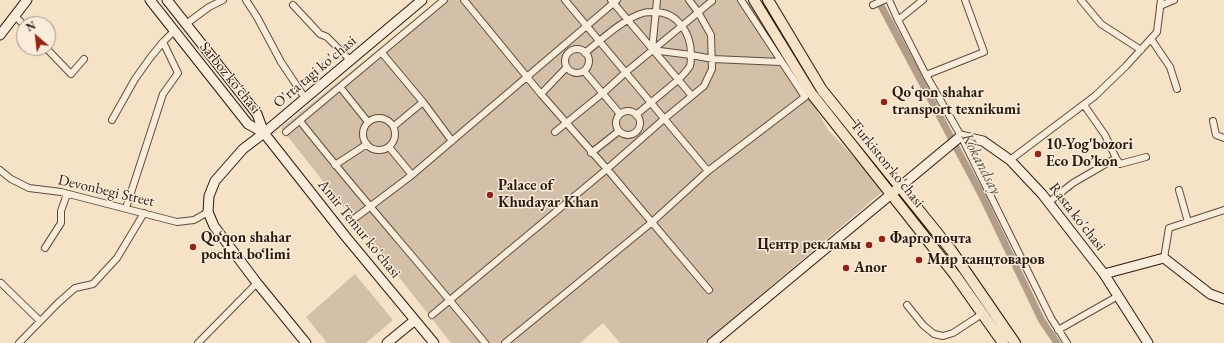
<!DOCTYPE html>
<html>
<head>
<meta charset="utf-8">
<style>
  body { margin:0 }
  #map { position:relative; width:1224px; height:343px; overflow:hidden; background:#f6e2c7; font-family:"EB Garamond",serif }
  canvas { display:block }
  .north { position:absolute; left:16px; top:16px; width:40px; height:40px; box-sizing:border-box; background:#f9ecdb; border:1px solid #a79889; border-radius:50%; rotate:332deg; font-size:11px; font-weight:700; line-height:16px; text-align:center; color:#2d1a0f }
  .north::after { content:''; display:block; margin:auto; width:14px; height:18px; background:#8f2418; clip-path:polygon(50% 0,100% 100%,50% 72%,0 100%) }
</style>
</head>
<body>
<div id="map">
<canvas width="1224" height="343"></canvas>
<div class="north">N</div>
</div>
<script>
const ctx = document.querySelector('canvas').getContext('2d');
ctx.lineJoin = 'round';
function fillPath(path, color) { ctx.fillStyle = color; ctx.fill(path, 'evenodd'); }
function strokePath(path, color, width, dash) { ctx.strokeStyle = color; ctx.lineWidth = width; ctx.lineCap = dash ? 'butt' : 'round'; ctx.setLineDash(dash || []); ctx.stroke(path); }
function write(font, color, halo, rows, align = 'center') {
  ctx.font = font + ' "EB Garamond",serif'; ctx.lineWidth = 3; ctx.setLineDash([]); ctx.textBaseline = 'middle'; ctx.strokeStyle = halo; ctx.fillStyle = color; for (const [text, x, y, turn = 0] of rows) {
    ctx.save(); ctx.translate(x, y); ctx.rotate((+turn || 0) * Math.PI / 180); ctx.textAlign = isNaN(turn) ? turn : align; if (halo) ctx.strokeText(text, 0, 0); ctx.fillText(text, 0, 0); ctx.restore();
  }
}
const green = new Path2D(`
  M440,0h306l9,11 56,89 17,30 47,49 5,8 1,6 -177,150h-84l-17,-20 -23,20h-129l-170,-215z
  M355,274l38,46 -27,23h-39l-21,-26z`);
const canal = new Path2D(`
  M878,0l103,194 61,127 15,22`);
const street = new Path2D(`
  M246,0l11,17 24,45 24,36
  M464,0l77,94 66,75 102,121
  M565,0l143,171
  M611,0l81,96
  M657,0l-5,50 39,5 22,4 68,3
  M889,0l9,20 28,55 35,61 90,182 16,25
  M1081,0l20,24 40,26
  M293,5l27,29 7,3 23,23
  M873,5l11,-5
  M1160,6l14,-6
  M15,16l9,9
  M898,20l25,-20
  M186,24l23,-17 14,-7
  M1151,39l19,28 7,22
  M46,48l25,26 13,-15
  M565 61a12 12 0 1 1 24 0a12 12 0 1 1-24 0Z
  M382,53l41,49 29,39
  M585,53c16,-13 38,-34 58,-40 3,-1 8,-1 12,-1 22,0 36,21 36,42 0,3 0,8 -1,12 -3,5 -8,10 -12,14l-42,35
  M584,71l36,43
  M926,75l58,-23 -19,-52
  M340,87l28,35
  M541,94l25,-26
  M1084,105l21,30 11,23
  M616 123a12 12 0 1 1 24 0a12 12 0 1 1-24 0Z
  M363 134a16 16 0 1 1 32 0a16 16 0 1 1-32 0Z
  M112,120l23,-41 15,-21 13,-16
  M300,121c60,76 124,147 185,222
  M1213,121l3,14 8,3
  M394,126l29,-24
  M286,132l158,-132
  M555,132l48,-39 23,-21 86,-71
  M389,147l23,28
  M591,153l28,-22
  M1010,160l85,-64 31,-30 31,-34 4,-32
  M335,165l32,-21
  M0,170l11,9 18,9 32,4 116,30 17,-2 14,-8
  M1179,190l9,32
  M1049,202l24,-19 43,-25 4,6 26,-7
  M126,208l37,-114 15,-21 -15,-31 11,-11
  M355,218l57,-43 205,-175
  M45,248l16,-25v-12l6,-17
  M1164,258l5,-30 55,-18
  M1,283l39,38
  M907,305l16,20 11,9 9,2 10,-3 29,-19
  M432,315l175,-146 57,-50 40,-33 8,-17 -1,-34 -13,-23 -9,-12
  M1058,330l60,-34
  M19,343l39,-40 17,-15 18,-4 24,-26 27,-45
  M198,343l59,-60
  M505,343l146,-120 57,-52 97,-74 -64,-97`);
const secondary = new Path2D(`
  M150,0l98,124 16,9
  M167,0l90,114 7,19 82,104 88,106
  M0,35l27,-35
  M1104,274l60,-16 46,36 14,5
  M306,343l-49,-60 -43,-57 -6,-14 1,-16 6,-15 28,-32 21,-16 158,-133
  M387,343l28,-23
  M712,343l249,-207 22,5 27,19 32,34 62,80 44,69`);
const primary = new Path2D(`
  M754,0l57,93 144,182 48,68
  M768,0l54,90 129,160 64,93`);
const markers = [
  [884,102,4,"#8f2418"],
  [1038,154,4,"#8f2418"],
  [490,195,4,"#8f2418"],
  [882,239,4,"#8f2418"],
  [869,245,4,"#8f2418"],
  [193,247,4,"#8f2418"],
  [919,260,4,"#8f2418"],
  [846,268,4,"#8f2418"]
];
const streetNames = [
  ["O'rta tagi ko'chasi",315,72,-40],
  ["Sarboz ko'chasi",230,78,51],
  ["Turkiston ko'chasi",887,164,51],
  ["Devonbegi Street",106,191,13],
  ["Rasta ko'chasi",1077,217,52],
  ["Amir Temur ko'chasi",359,229,51]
];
const poiNames = [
  ["Qoʻqon shahar",892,93],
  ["transport texnikumi",892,110],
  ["10-Yog'bozori",1046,145],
  ["Eco Do’kon",1046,162],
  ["Palace of",498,186],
  ["Khudayar Khan",498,203],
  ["Qo‘qon shahar",201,238],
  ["pochta bo‘limi",201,255],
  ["Фарго почта",890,239],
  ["Центр рекламы",861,245,"right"],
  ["Мир канцтоваров",927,260],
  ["Anor",854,268]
];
const waterNames = [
  ["Kokandsay",981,164,62]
];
fillPath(green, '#d4c0a8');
strokePath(canal, '#b29e88', 7);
strokePath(street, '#5f4c3d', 8);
strokePath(secondary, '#2d1a0f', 11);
strokePath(primary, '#2d1a0f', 12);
strokePath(street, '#f9ecdb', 6);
strokePath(secondary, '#f9ecdb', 9);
strokePath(primary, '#f6e2c7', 10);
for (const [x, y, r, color] of markers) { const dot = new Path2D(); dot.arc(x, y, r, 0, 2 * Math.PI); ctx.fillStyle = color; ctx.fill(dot); strokePath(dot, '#f9ecdb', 1.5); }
write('15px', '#2d1a0f', '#f9ecdb', streetNames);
write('bold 15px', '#2d1a0f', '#f9ecdb', poiNames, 'left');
write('italic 16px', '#624f3f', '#f9ecdb', waterNames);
</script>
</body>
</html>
